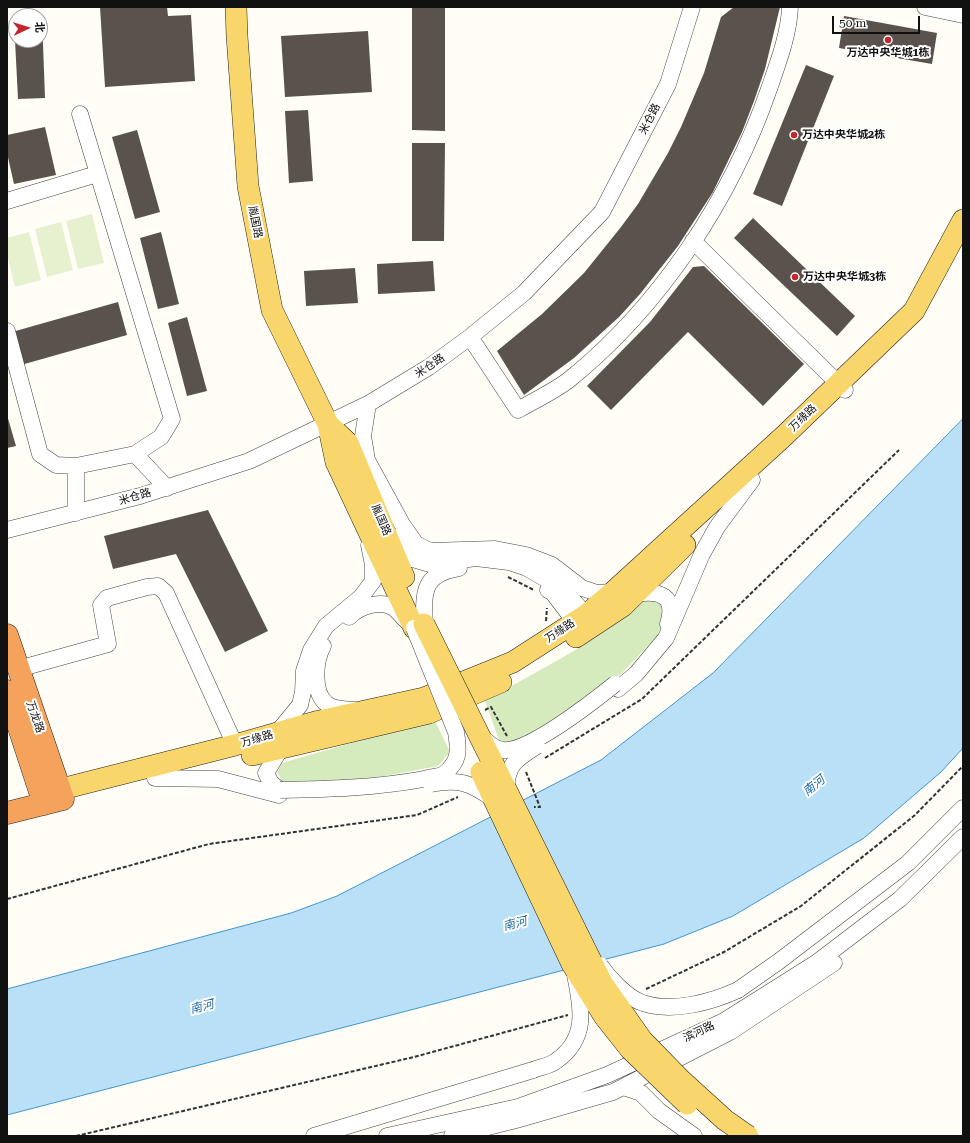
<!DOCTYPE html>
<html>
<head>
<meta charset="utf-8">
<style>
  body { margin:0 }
  #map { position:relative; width:970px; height:1143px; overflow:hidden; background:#fffdf5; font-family:"Roboto Serif","Noto Sans SC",serif }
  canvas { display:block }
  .frame { position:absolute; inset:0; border:8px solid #111; pointer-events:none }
  .north { position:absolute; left:8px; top:8px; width:40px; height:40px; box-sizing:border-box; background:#fff; border:1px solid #a0a0a0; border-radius:50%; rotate:86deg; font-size:11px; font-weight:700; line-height:16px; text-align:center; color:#111 }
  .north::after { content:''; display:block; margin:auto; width:14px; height:18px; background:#c4262e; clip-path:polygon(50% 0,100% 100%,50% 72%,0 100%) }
  .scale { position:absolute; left:832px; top:16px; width:88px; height:18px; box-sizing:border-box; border:2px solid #111; border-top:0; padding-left:5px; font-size:12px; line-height:14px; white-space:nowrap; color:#111; -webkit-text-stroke:3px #fff; paint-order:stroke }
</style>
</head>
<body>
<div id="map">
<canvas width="970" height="1143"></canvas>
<div class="frame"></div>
<div class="north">北</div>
<div class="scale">50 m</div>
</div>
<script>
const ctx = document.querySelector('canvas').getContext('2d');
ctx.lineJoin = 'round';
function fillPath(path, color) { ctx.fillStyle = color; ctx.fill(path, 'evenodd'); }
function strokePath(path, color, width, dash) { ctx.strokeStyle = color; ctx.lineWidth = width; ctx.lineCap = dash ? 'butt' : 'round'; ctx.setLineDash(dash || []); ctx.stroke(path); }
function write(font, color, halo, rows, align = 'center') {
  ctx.font = font + ' "Roboto Serif","Noto Sans SC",serif'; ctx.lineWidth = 4; ctx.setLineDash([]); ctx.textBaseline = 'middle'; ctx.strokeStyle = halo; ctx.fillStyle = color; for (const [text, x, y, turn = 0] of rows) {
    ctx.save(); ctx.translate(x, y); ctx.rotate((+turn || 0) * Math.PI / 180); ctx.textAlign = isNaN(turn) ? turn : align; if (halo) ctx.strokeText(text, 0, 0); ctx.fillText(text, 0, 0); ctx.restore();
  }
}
const green = new Path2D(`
  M654,597l10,6 4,13 -11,20 -35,37 -49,38 -62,33 -11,-1 -15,-42 89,-50 68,-51z
  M434,719l16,33 -12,14 -69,13 -75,4 -12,-2 -5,-9 5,-9z`);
const pitch = new Path2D(`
  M92,214l12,49 -26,6 -12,-48z
  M61,222l12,48 -26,7 -12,-48z
  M29,232l12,48 -26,7 -8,-33v-16z`);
const water = new Path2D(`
  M963,419v329l-22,24 -77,66 -131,78 -69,28 -657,171v-126l284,-76 46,-17 264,-136 112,-87z`);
const building = new Path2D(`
  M100,7h67l1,9 23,-1 4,66 -90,6z
  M412,7h33v124l-33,-1z
  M734,7h46l-15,62 -11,32 -12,31 -29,60 -35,54 -38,48 -21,23 -45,41 -50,37 -27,-44 45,-37 42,-41 37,-46 17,-23 30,-51 13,-26 23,-54 17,-56z
  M844,16l93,17 -5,31 -93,-16z
  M40,17h2l3,81 -27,1 -3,-59h25z
  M368,31l4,61 -87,5 -4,-61z
  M806,65l28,11 -52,130 -29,-12z
  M308,110l5,71 -24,2 -4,-72z
  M45,127l11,48 -42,9 -7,-31v-18z
  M137,130l23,82 -25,7 -23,-82z
  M412,143h33l-1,98h-32z
  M753,218l102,98 -18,20 -103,-98z
  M161,232l18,72 -21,5 -18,-71z
  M433,261l2,30 -57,3 -1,-30z
  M704,266l100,98 -41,42 -75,-74 -77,78 -24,-24 63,-64 43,-55z
  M355,268l3,35 -52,3 -2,-35z
  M118,302l9,33 -106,30 -9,-33z
  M187,317l20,74 -20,5 -19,-73z
  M7,415l9,31 -9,2z
  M208,510l60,121 -43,21 -49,-98 -63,15 -9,-33z`);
const path = new Path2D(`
  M508,577l26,13
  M546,621l1,-13
  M485,710l6,-3 16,29
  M545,758l97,-59 257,-249
  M526,772l14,35h-6
  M7,899l202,-55 208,-29 41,-18
  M646,989l78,-37 77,-46 114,-91 48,-49
  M76,1136l338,-79 154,-42`);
const minor = new Path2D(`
  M925,7l38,8
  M80,114l92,305 -11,18 -26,17
  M7,201l90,-27
  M693,241l152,149
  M7,331l33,123 16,11 20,1
  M470,337l48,73c17,-10 37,-19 52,-31 91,-74 161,-180 199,-290 9,-26 20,-55 21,-82
  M368,404l-5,32 4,24 35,64 14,20 14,7 65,-2 31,6 26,10 30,23 15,5 16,-1
  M76,513v-47l59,-12 32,34
  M7,530l133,-34 109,-35 119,-57 61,-37 41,-30 54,-44 78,-81 66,-128 24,-77
  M395,537l7,15 11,7 17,5 46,-6 33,4 18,6 36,21 30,34
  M548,590l5,3 29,38
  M635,594c24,-4 42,1 33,30
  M349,617c10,-10 31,-18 45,-9 5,4 9,10 14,14
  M424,624c0,-32 -2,-50 35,-56
  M323,646c-8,14 -11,47 4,58 7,6 18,5 27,6
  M18,669l90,-25 -7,-39 6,-7 40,-11 11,-1 8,7 69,152
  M618,689l18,-15 30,-36 36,-84 15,-27 35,-47
  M277,733l23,-28 3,-13 1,-21 7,-21 15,-24 35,-29 12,-16v-16l-4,-20
  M155,778l63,1 61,16
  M280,790l-9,-7 -5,-10 15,-25
  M738,990l40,-28 130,-99 55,-55
  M623,1087l18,6 18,18 35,25
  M314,1136l219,-66
  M387,1136l131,-29 89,-32 117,-54 92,-58 84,-64 63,-62
  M452,1136l64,-16 97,-28 117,-60 104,-69`);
const major = new Path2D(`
  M236,7l1,29 11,150 24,124 56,114 8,38 78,166
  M328,424l20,19 56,134
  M576,637l47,-31 62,-61
  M252,755l177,-42 72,-31
  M42,794l193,-49 80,-23 109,-24 89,-36 73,-47 27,-23 171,-156 130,-125 49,-91`);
const highway = new Path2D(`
  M7,635l56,164 -56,14
  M7,691l37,113`);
const minorBridge = new Path2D(`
  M480,735c6,6 13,14 23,15 25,3 92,-50 112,-66
  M431,784c27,-6 40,-1 62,15
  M280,790c49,-1 95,-2 144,-11 5,-2 16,-2 20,-5 16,-13 15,-24 12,-42l-42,-104
  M506,791c1,-27 9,-31 31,-45
  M600,965c9,13 27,33 43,38 29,10 69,-1 95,-13
  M533,1070c7,-3 17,-4 23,-9 32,-22 26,-53 19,-86`);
const majorBridge = new Path2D(`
  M424,624l178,359 40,57 39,40 44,40 23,16
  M481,772l91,192 32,52 26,33 57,55`);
const markers = [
  [888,40,4,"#c4262e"],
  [794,135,4,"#c4262e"],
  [795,277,4,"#c4262e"]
];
const poiNames = [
  ["万达中央华城1栋",888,53,"center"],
  ["万达中央华城2栋",802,135],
  ["万达中央华城3栋",803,277]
];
const streetNames = [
  ["米仓路",650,119,-63],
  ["胤国路",255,222,79],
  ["米仓路",430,366,-34],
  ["万缘路",803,418,-44],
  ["米仓路",135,497,-16],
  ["胤国路",381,520,67],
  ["万缘路",560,631,-33],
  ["万龙路",35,717,71],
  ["万缘路",257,739,-16],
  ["滨河路",699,1032,-25]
];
const waterNames = [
  ["南河",814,786,-39],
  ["南河",515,924,-15],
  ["南河",202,1007,-15]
];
fillPath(green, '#d5ebbd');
fillPath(pitch, '#e6f2cf');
fillPath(water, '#b9e0f7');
strokePath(water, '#3f96cf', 1);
fillPath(building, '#5a524d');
strokePath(minor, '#444', 17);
strokePath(major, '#222', 22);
strokePath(highway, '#222', 23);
strokePath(path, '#333', 2, [4, 2]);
strokePath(minor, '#fff', 16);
strokePath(major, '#f9d66b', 21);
strokePath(highway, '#f5a25d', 22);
strokePath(minorBridge, '#444', 17, []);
strokePath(majorBridge, '#222', 22, []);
strokePath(minorBridge, '#fff', 16);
strokePath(majorBridge, '#f9d66b', 21);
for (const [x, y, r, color] of markers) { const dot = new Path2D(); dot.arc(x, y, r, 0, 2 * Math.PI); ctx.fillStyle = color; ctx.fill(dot); strokePath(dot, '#fff', 1.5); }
write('bold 11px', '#111', '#fff', poiNames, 'left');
write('11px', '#111', '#fff', streetNames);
write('italic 12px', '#1768a6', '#fff', waterNames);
</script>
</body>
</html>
